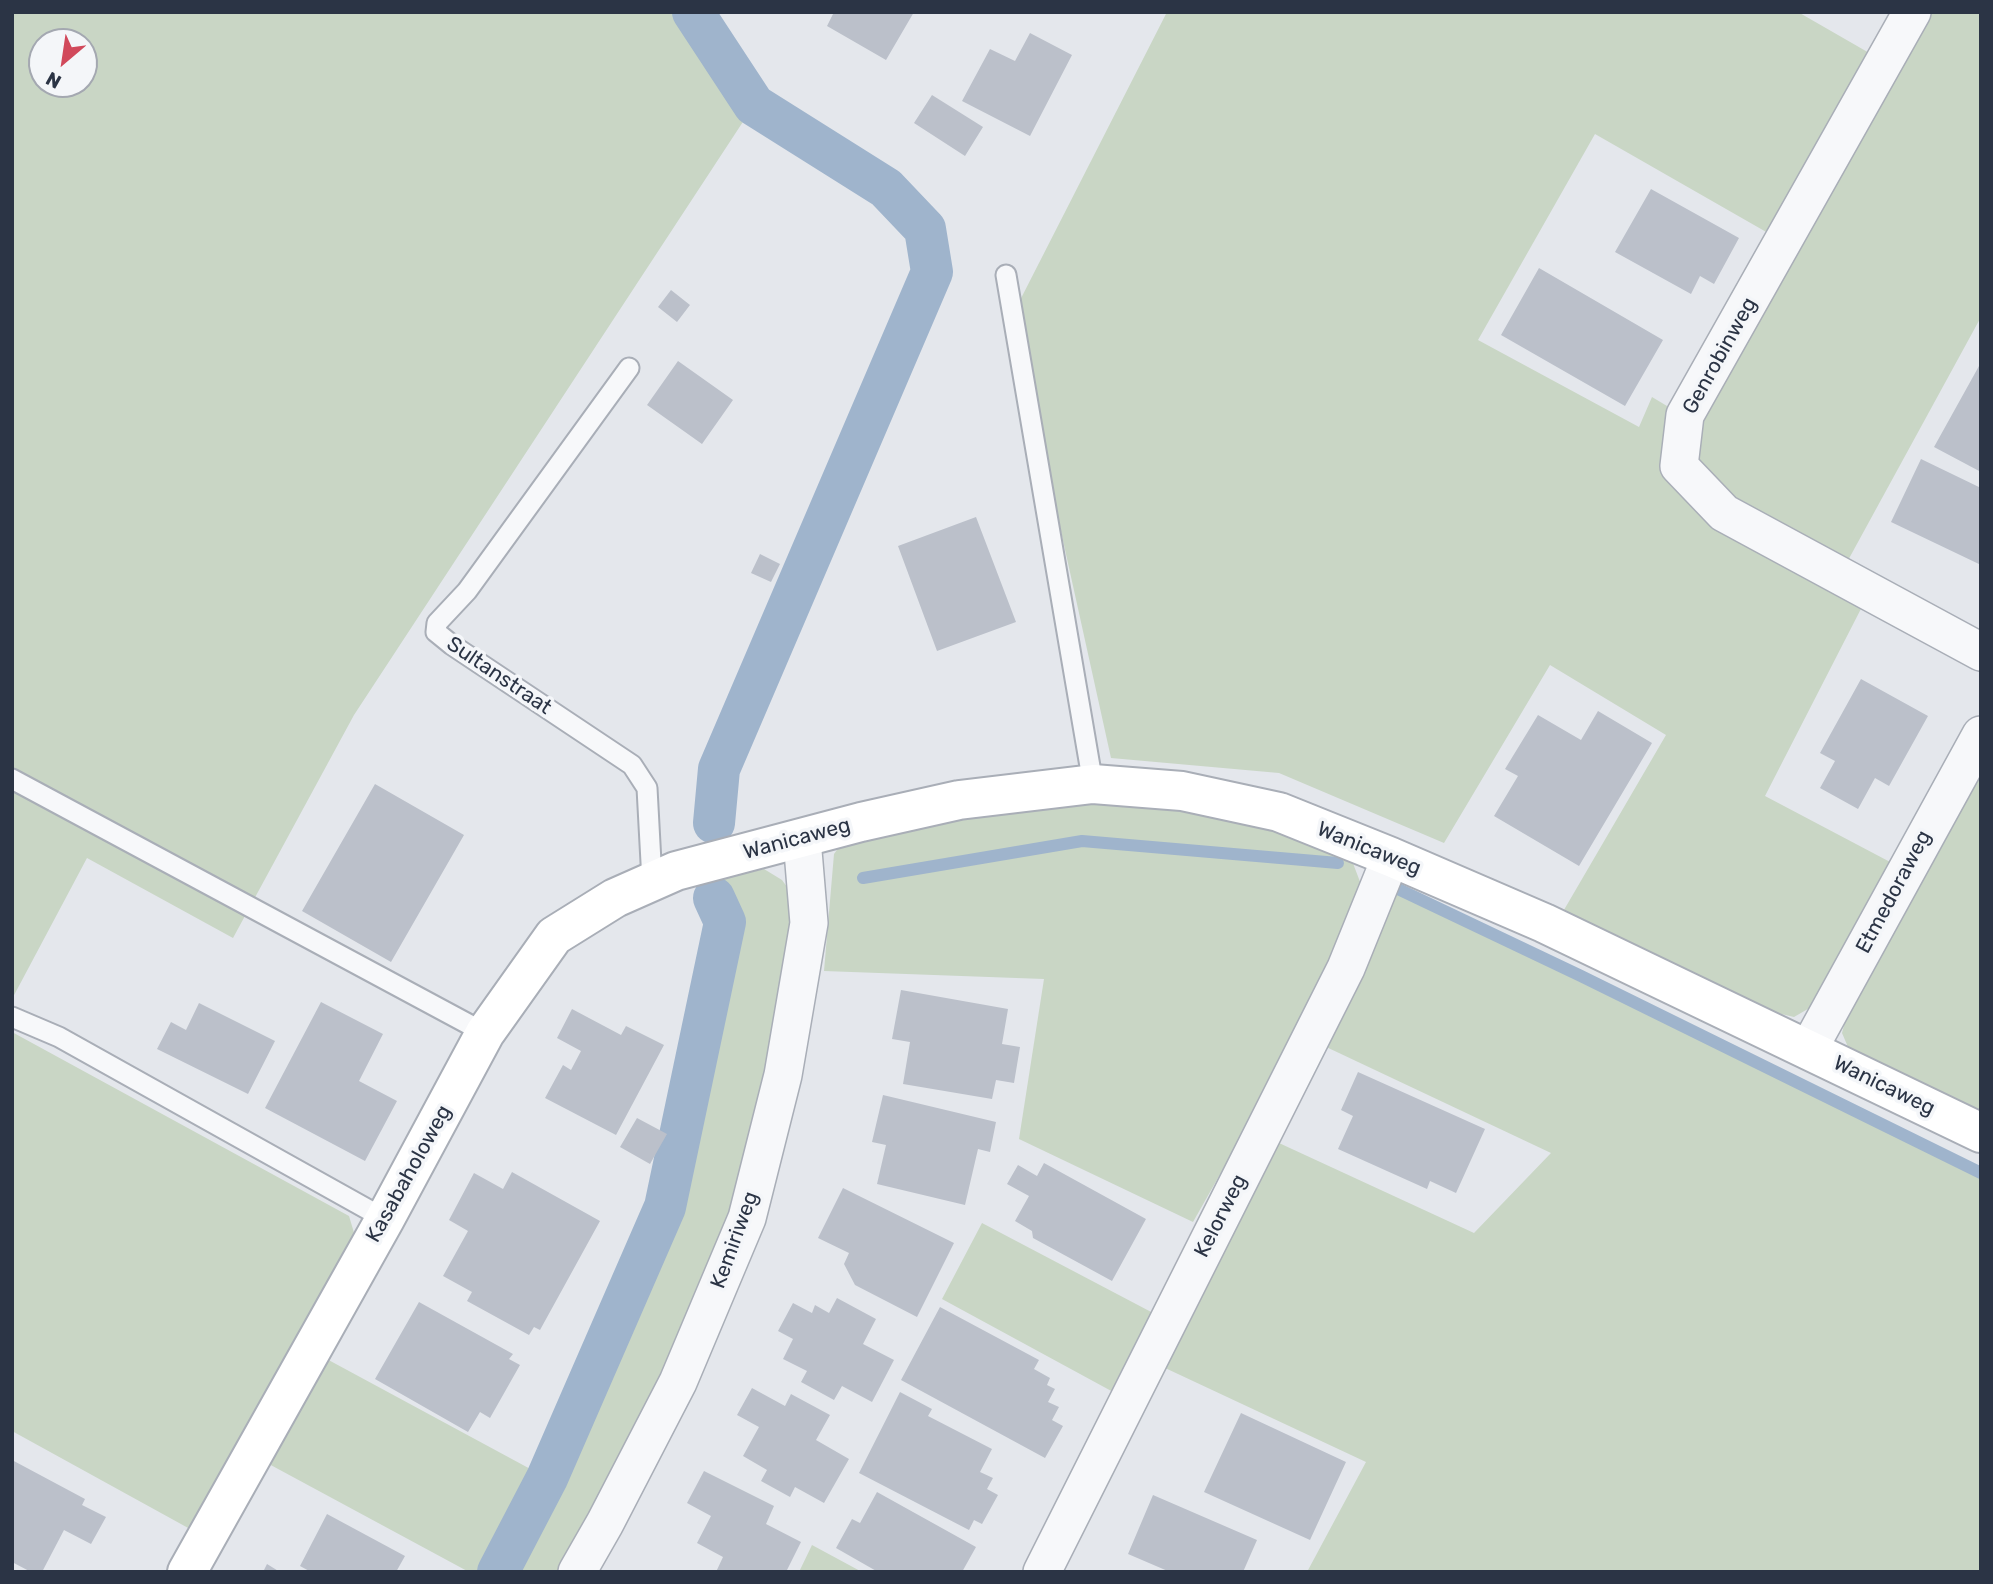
<!DOCTYPE html>
<html>
<head>
<meta charset="utf-8">
<style>
  body { margin:0 }
  #map { position:relative; width:1993px; height:1584px; overflow:hidden; background:#e4e7ec; font-family:Rubik,sans-serif }
  canvas { display:block }
  .frame { position:absolute; inset:0; border:14px solid #2b3445; pointer-events:none }
  .north { position:absolute; left:28px; top:28px; width:70px; height:70px; box-sizing:border-box; background:#f4f6f9; border:2px solid #a4a8b1; border-radius:50%; rotate:209deg; font-size:19px; font-weight:700; line-height:28px; text-align:center; color:#2b3445 }
  .north::after { content:''; display:block; margin:auto; width:24px; height:32px; background:#d1495b; clip-path:polygon(50% 0,100% 100%,50% 72%,0 100%) }
</style>
</head>
<body>
<div id="map">
<canvas width="1993" height="1584"></canvas>
<div class="frame"></div>
<div class="north">N</div>
</div>
<script>
const ctx = document.querySelector('canvas').getContext('2d');
ctx.lineJoin = 'round';
function fillPath(path, color) { ctx.fillStyle = color; ctx.fill(path, 'evenodd'); }
function strokePath(path, color, width, dash) { ctx.strokeStyle = color; ctx.lineWidth = width; ctx.lineCap = dash ? 'butt' : 'round'; ctx.setLineDash(dash || []); ctx.stroke(path); }
function write(font, color, halo, rows, align = 'center') {
  ctx.font = font + ' Rubik,sans-serif'; ctx.lineWidth = 7; ctx.setLineDash([]); ctx.textBaseline = 'middle'; ctx.strokeStyle = halo; ctx.fillStyle = color; for (const [text, x, y, turn = 0] of rows) {
    ctx.save(); ctx.translate(x, y); ctx.rotate((+turn || 0) * Math.PI / 180); ctx.textAlign = isNaN(turn) ? turn : align; if (halo) ctx.strokeText(text, 0, 0); ctx.fillText(text, 0, 0); ctx.restore();
  }
}
const green = new Path2D(`
  M12,12h681l61,93 -400,610 -121,223 -146,-80 -75,141zM42,42h42v42h-42z
  M1167,12h631l73,42 -103,179 -173,-99 -117,206 161,87 13,-30 25,15 -9,53 197,136 -100,195 127,67 -79,143 -19,11 -25,-6 -208,-96 105,-180 -116,-70 -106,178 -165,-70 -168,-15 -98,-444z
  M1921,12h60v305l-135,247 -119,-64 -29,-41v-47z
  M1981,765v353l-130,-64 -9,-21 5,-19z
  M1107,798l142,22 102,38 11,29 -16,65 -153,270 -174,-83 25,-160 -220,-8 10,-117 13,-18z
  M764,869l18,11 8,11v37l-18,125 -40,160 -86,199 -89,160h-88l-202,-109 56,-106 224,121 118,-271 60,-285 -11,-24v-17z
  M1396,888l185,88 400,197v399h-674l59,-110 -203,-95 116,-224 195,90 77,-80 -229,-108z
  M12,1032l337,184 6,20 -165,293 -178,-98z
  M982,1223l173,91 -40,79 -173,-94z
  M812,1545l50,27h-63z`);
const stream = new Path2D(`
  M863,878l219,-37 256,22
  M1396,888l185,88 400,197`);
const canal = new Path2D(`
  M693,12l61,93 132,83 39,41 7,43 -213,497 -5,54
  M498,1572l49,-94 118,-271 60,-285 -11,-24`);
const building = new Path2D(`
  M834,12h80l-28,48 -59,-34z
  M1030,33l42,22 -42,81 -68,-35 28,-52 25,12z
  M932,95l51,32 -18,29 -51,-33z
  M1651,189l88,49 -25,46 -14,-8 -9,18 -76,-42z
  M1539,268l124,72 -38,66 -124,-71z
  M671,290l19,15 -13,17 -19,-15z
  M678,361l55,39 -31,44 -55,-39z
  M1979,366l2,1v105l-47,-25z
  M1921,459l60,29v77l-90,-43z
  M976,517l40,105 -79,29 -39,-105z
  M760,554l20,10 -9,18 -20,-9z
  M1861,679l67,37 -39,70 -14,-8 -17,31 -38,-21 15,-27 -15,-8z
  M1598,711l54,32 -73,123 -85,-50 24,-40 -13,-7 33,-54 43,25z
  M375,784l89,51 -73,127 -89,-51z
  M901,990l107,19 -6,35 18,3 -6,36 -18,-3 -4,19 -89,-15 7,-42 -18,-3z
  M321,1002l62,32 -24,47 38,20 -32,60 -100,-53z
  M199,1003l76,38 -27,53 -91,-45 14,-27 15,8z
  M572,1009l49,26 5,-9 38,19 -48,90 -71,-37 18,-33 8,5 10,-19 -24,-13z
  M1358,1072l127,57 -29,64 -26,-12 -3,8 -89,-40 15,-33 -12,-6z
  M883,1095l113,27 -6,30 -12,-3 -13,56 -88,-21 9,-39 -14,-3z
  M637,1118l30,16 -17,30 -30,-17z
  M1044,1163l102,56 -34,62 -79,-43 -1,-7 -17,-10 14,-25 -22,-12 11,-19 19,11z
  M512,1172l88,49 -60,109 -6,-3 -5,8 -62,-34 5,-9 -29,-16 25,-45 -19,-11 25,-47 29,16z
  M843,1188l111,55 -37,74 -62,-32 -11,-21 5,-11 -31,-15z
  M837,1298l39,21 -13,25 31,16 -22,42 -30,-16 -8,14 -33,-18 6,-11 -24,-12 10,-20 -15,-8 15,-28 19,10 3,-8 14,8z
  M419,1302l94,52 -4,5 11,6 -30,53 -10,-6 -12,20 -93,-53z
  M940,1307l99,53 -5,9 16,9 -3,7 8,4 -7,13 11,5 -7,13 11,6 -18,32 -144,-78z
  M752,1388l33,18 6,-12 39,21 -14,25 33,19 -25,44 -29,-16 -5,10 -29,-16 6,-11 -24,-14 16,-29 -22,-12z
  M900,1392l32,17 -4,7 64,33 -12,23 13,6 -6,11 11,6 -16,29 -8,-4 -5,10 -110,-57z
  M1241,1413l105,49 -36,78 -106,-48z
  M12,1460l73,39 -3,6 24,12 -15,27 -27,-14 -22,42h-11l-19,-10z
  M704,1471l70,35 -8,18 35,18 -15,30h-70l7,-15 -26,-14 14,-27 -24,-13z
  M877,1492l99,55 -14,25h-84l-42,-24 16,-29 8,4z
  M1153,1495l104,45 -14,32h-73l-42,-18z
  M327,1514l78,42 -9,16h-85l-11,-6z
  M267,1564l13,8h-17z`);
const lane = new Path2D(`
  M1006,275l87,509
  M629,368l-162,223 -30,32 -1,9 16,13 180,120 15,23 5,93
  M12,779l473,254
  M12,1017l47,20 326,182`);
const street = new Path2D(`
  M1912,12l-227,403 -6,51 45,47 257,139
  M1808,1050l173,-315
  M577,1572l28,-49 73,-141 69,-164 36,-143 26,-152 -7,-84
  M1042,1572l304,-604 45,-111`);
const secondary = new Path2D(`
  M187,1572l198,-353 100,-186 69,-97 61,-38 61,-27 185,-49 98,-22 134,-16 89,7 97,21 112,45 153,66 437,210`);
const streetNames = [
  ["Genrobinweg",1720,356,-61],
  ["Sultanstraat",499,676,34],
  ["Wanicaweg",797,839,-15],
  ["Wanicaweg",1369,849,22],
  ["Etmedoraweg",1894,892,-62],
  ["Wanicaweg",1884,1086,26],
  ["Kasabaholoweg",409,1174,-61],
  ["Kelorweg",1221,1216,-63],
  ["Kemiriweg",735,1240,-70]
];
fillPath(green, '#c9d6c5');
strokePath(stream, '#9fb4cc', 12);
strokePath(canal, '#9fb4cc', 42);
fillPath(building, '#bbc0ca');
strokePath(lane, '#a9aeb7', 23);
strokePath(street, '#a9aeb7', 40);
strokePath(secondary, '#a9aeb7', 42);
strokePath(lane, '#f7f8fa', 19);
strokePath(street, '#f7f8fa', 37);
strokePath(secondary, '#fff', 38);
write('21px', '#2b3445', '#f4f6f9', streetNames);
</script>
</body>
</html>
